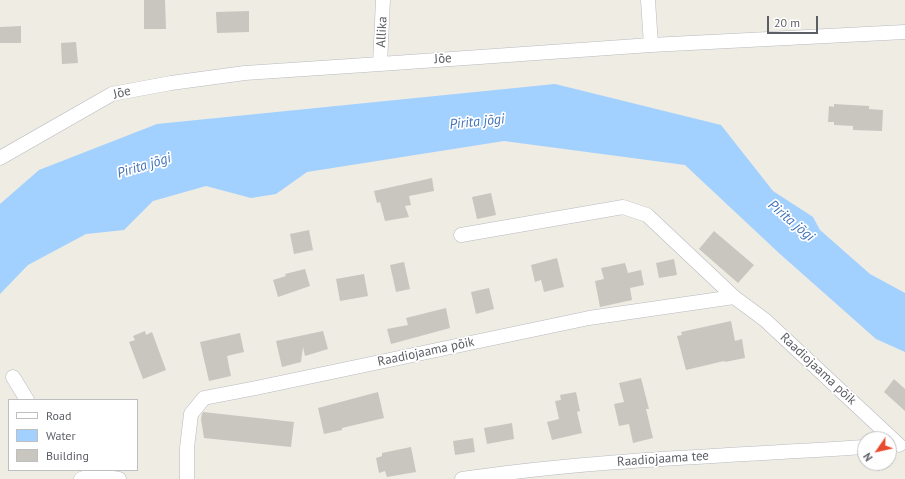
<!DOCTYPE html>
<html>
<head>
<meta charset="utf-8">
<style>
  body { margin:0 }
  #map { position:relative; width:905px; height:479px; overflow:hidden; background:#eeece3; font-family:"PT Sans",sans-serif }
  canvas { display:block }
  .legend { position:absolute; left:8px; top:399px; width:130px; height:72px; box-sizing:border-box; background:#fff; border:1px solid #bdbfc1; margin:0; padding:5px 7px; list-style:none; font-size:12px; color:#5b5e64 }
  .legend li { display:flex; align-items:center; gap:8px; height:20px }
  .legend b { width:20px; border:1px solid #bdbfc1 }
  .north { position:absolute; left:857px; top:431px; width:40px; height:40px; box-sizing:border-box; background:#fff; border:1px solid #bdbfc1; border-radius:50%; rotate:236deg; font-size:11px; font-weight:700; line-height:16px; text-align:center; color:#5b5e64 }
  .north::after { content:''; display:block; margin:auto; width:14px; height:18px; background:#e94b2e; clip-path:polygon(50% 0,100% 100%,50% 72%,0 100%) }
  .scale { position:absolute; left:767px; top:16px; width:51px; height:18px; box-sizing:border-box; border:2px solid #5b5e64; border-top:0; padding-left:5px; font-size:12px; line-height:14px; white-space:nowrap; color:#5b5e64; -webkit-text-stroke:3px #fff; paint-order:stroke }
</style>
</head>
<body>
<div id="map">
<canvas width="905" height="479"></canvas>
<ul class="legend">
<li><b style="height:5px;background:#fff"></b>Road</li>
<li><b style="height:11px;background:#a2d0ff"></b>Water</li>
<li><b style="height:11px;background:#c9c6c0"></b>Building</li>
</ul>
<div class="north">N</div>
<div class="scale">20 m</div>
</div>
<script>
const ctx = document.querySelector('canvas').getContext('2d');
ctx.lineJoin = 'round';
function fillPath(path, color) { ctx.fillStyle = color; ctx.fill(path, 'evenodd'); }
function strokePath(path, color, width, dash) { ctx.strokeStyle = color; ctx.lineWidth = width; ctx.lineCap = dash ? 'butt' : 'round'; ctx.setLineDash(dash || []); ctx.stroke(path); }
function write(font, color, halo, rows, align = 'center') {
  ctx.font = font + ' "PT Sans",sans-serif'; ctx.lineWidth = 3.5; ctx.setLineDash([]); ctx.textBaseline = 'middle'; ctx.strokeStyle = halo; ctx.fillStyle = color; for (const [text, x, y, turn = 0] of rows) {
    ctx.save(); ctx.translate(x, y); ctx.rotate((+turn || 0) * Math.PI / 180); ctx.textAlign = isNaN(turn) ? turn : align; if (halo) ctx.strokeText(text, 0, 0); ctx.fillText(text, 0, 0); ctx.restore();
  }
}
const water = new Path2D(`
  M555,84l166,41 52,66 40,26 7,13 50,44 35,19v59l-29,-13 -96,-85 -95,-89 -181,-24 -197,31 -31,22 -25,4 -45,-12 -53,15 -29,29 -38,4 -58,31 -28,29v-90l39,-34 118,-46z`);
const building = new Path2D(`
  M144,0h21l1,29h-22z
  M249,11v21l-32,1 -1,-21z
  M21,26v17h-21v-16z
  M76,42l2,21 -16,1 -1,-21z
  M834,104l35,2v3l14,1 -1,21 -29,-1v-4l-19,-1v-3h-6l1,-16 5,1z
  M432,178l2,13 -25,5 2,9 -6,1 4,11 -24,4 -5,-19 -3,1 -3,-12z
  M491,193l5,22 -19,4 -5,-22z
  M309,230l4,20 -19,4 -4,-20z
  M714,231l40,34 -16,18 -39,-34z
  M557,258l7,29 -20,5 -3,-12 -6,2 -4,-17z
  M674,259l3,16 -18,3 -3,-15z
  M404,262l6,27 -14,3 -6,-27z
  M625,263l3,10 13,-3 3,15 -14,3 2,12 -32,7 -5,-26 9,-2 -3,-11z
  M305,269l5,17 -32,11 -5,-17 13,-4 -1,-2z
  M364,274l4,22 -28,5 -4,-22z
  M489,288l5,21 -18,5 -5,-22z
  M446,308l4,20 -59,16 -4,-15 21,-4 -2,-7z
  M731,321l4,20 7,-2 3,19 -20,4 -1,-1 -38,9 -9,-34 5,-1 -1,-3z
  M145,331l1,4 6,-3 14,38 -23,9 -14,-37 6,-2 -2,-4z
  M323,331l5,18 -23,7 -2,-9 -2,15 -19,5 -6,-26z
  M240,333l4,19 -17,4 4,20 -22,5 -9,-39z
  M641,378l8,31h-3l7,29 -20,5 -4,-19 -10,2 -5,-22 10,-2 -5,-19z
  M894,379l11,10v22l-21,-19z
  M378,392l6,26 -42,10v2l-18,4 -6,-26z
  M576,392l4,19 -3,1 5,21 -30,7 -5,-18 12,-3 -4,-18 6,-1 -1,-5z
  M203,412l91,10 -3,25 -87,-9 -3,-19 1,-5z
  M512,423l2,16 -27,5 -3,-16z
  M473,438l2,14 -20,3 -2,-14z
  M411,447l5,25 -29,5 -2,-6 -6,2 -3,-15 6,-2v-3z`);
const street = new Path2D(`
  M648,0l3,45
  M380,64l3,-64
  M0,158l112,-64 59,-11 74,-10 135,-9 271,-19 254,-13
  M461,235l162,-28 24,8 87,82
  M13,377l14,23
  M81,479l12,-4 26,4
  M187,479v-31l4,-34 13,-16 52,-10 333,-70 145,-21 31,23 134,125
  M462,479c133,-20 268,-23 403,-32`);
const streetNames = [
  ["Allika",382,32,-87],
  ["Jõe",443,59,-4],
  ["Jõe",122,93,-14],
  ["Raadiojaama põik",426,352,-12],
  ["Raadiojaama põik",818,369,43],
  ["Raadiojaama tee",663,459,-4]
];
const waterNames = [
  ["Pirita jõgi",477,122,-6],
  ["Pirita jõgi",144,166,-17],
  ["Pirita jõgi",791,221,40]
];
fillPath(water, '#a2d0ff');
fillPath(building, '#c9c6c0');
strokePath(street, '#b8babf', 15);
strokePath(street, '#fff', 14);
write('13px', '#5b5e64', '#fff', streetNames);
write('italic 14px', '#4173ba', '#fff', waterNames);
</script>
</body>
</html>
